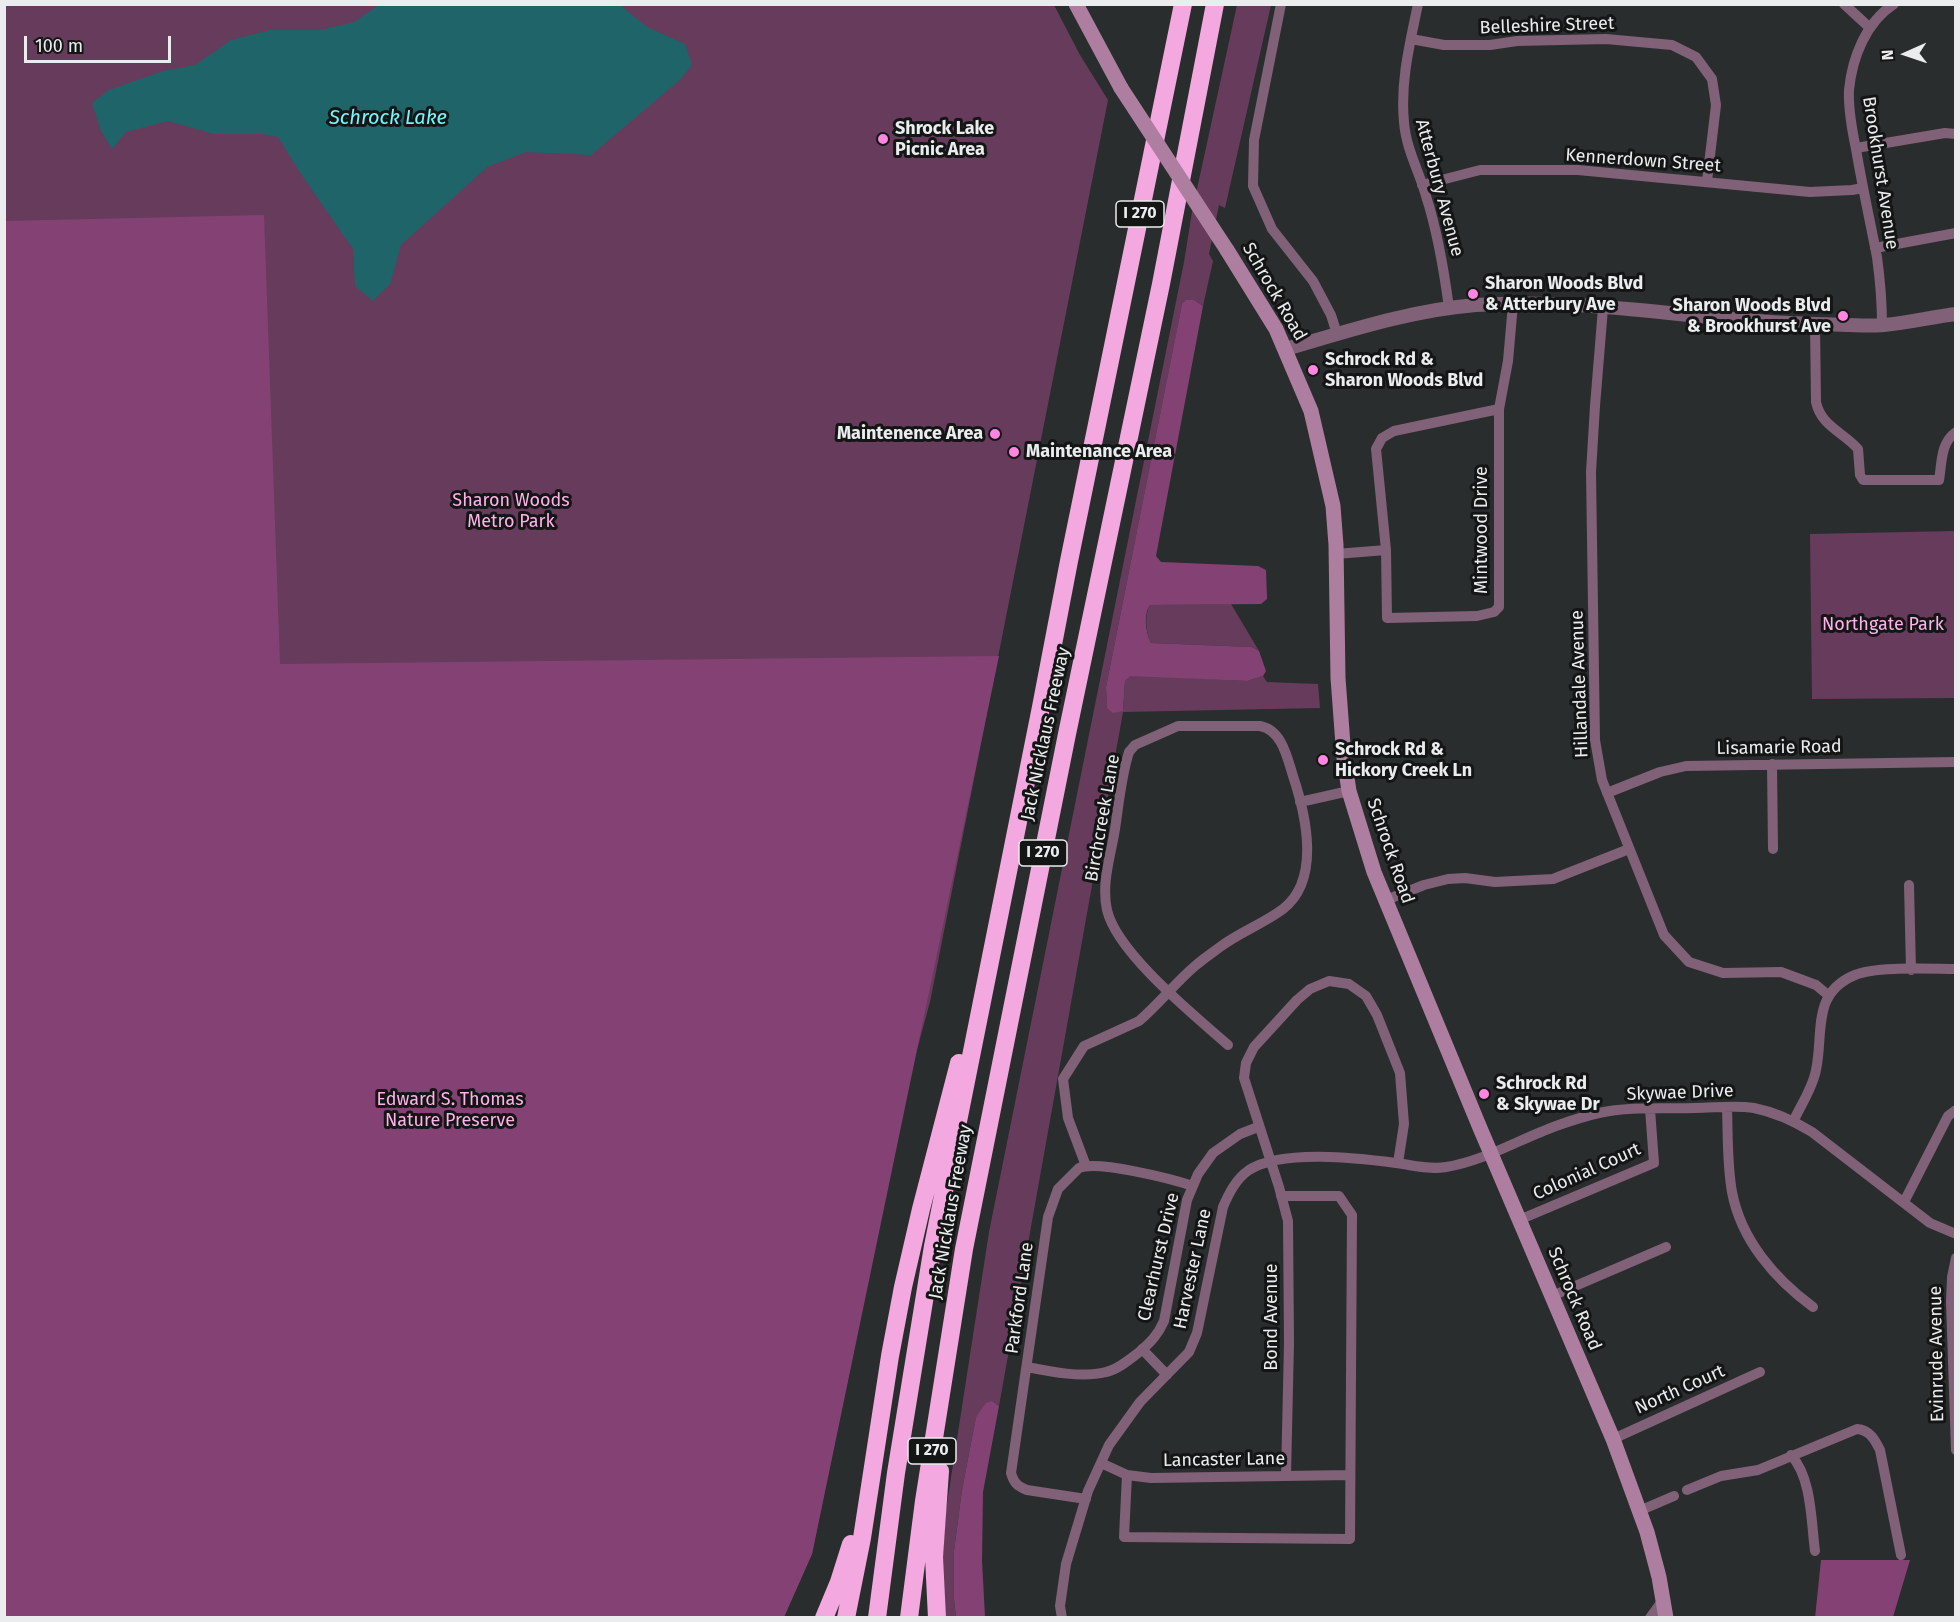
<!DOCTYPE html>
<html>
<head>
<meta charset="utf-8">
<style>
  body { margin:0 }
  #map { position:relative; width:1960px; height:1622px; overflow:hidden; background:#2a2d2d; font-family:"Fira Sans",sans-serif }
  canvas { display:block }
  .frame { position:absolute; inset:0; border:6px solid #ebeced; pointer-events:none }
  .north { position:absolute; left:1876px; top:24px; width:60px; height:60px; -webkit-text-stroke:4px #141515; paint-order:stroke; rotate:267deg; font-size:16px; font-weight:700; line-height:24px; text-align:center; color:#ebeced }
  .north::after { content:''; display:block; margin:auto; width:21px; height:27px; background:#ebeced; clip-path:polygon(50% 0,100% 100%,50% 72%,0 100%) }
  .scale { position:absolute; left:24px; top:36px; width:147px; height:27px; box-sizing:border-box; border:3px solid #ebeced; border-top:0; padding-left:8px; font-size:18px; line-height:21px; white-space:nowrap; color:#ebeced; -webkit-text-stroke:4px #141515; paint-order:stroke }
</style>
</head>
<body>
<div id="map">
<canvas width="1960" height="1622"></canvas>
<div class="frame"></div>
<div class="north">N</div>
<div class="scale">100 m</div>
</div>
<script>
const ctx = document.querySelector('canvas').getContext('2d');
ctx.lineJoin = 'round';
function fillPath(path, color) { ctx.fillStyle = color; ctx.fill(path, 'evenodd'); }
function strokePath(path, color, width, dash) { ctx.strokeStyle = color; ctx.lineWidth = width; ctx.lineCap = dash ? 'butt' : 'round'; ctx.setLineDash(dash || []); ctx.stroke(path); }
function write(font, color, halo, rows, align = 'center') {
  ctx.font = font + ' "Fira Sans",sans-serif'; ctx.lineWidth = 6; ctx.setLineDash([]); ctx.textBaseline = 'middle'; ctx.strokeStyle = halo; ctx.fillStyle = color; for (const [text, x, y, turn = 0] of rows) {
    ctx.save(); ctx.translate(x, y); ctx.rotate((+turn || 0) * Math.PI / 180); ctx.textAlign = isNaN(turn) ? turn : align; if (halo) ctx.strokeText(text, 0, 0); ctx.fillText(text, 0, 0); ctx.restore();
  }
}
const green = new Path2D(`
  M4,5h1050l26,50 28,45 -178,902 -41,150 -34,193 -43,209 -28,63h-779z
  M1237,5h34l-46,203 -6,-3 -10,49 4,7 -10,45 -9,-6 -12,5 -76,382 1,20 16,4 2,-30 5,-6 117,6 16,-5 4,6 51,2 2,24 -197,4 -124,694 -7,-5 -16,16 -14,73 -8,61v48l2,18 -14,1 -2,-21 6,-87 43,-278 195,-970 8,-50z
  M1955,531v167l-143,1 -2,-165z
  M1231,604l28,47 -7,-4 -101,-4c-5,-10 -7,-28 -1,-38z`);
const forest = new Path2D(`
  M264,215l16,449 719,-8 -187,898 -28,63h-779v-1396z
  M1186,300h8l9,6 -47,250 5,6 97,4 8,4 1,29 -6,5 -111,1c-7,10 -4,28 1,38l101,4 7,4 7,20 -3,5 -16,5 -117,-5 -5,5 -2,30 -10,2 -6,-5 -1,-21 76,-383z
  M992,1401l7,5 -16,86 -1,69 3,56h-29l-2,-18v-48l8,-61 14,-73 10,-14z
  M1821,1560h89l-17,57 -78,1z`);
const water = new Path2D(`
  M379,5h241l27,22 38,17 7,21 -11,14 -90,76 -65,-3 -39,15 -86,78 -11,39 -17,17 -18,-15 -2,-37 -52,-75 -23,-37 -15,-3h-49l-46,-13 -42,11 -14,17 -11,-18 -9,-28 17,-13 54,-19 32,-6 36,-25 39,-10h50l34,-8z`);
const minor = new Path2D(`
  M1281,4l-27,136 -1,46 19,43 41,52 18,34 6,19
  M1418,4c-8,39 -18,78 -14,118 2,27 15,49 22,74 12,37 18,74 23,112
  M1844,4l26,24
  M1411,39l33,6h46l27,-4 89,-2 66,6 24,12 16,22 4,26 -9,76
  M1856,148l89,-15 11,1
  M1422,185l58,-15h98l232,22 42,-2 11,-2
  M1875,248l81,-15
  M1603,308l-8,98 -4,66 4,268 7,40 62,155 25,27 34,11 58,-1 35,13 12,10
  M1815,324l1,78c5,24 27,30 42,47l2,26 3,5h76c3,-16 1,-37 17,-48
  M1882,325c0,-22 -2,-46 -5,-68 -7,-36 -15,-72 -21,-108 -4,-19 -8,-39 -7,-59 3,-32 17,-68 45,-86
  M1499,409l-105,22 -12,7 -6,11 10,101 1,68 90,-2 17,-4 5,-5v-198l9,-48 5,-57
  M1336,554l50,-4
  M1772,764l1,85
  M1607,793l53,-21 26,-6 270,-4
  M1300,802l49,-11
  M1909,885l2,85
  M1386,900l38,-15 24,-6 17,-1 30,4 58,-3 76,-30
  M1727,1108c1,27 0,56 5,84 9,48 43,87 81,115
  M1794,1120c7,-15 19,-33 22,-50 8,-37 -5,-77 39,-95 21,-9 76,-6 101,-6
  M1086,1166l-18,-48 -5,-39 21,-33 55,-25c20,-17 36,-38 56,-55 8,-7 17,-13 25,-19 20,-15 43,-23 63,-38 38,-29 23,-94 10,-133 -6,-19 -11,-46 -33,-50h-82l-43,19 -6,7c-8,25 -10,51 -14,77 -4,26 -14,54 -8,81 10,43 87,105 121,135
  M1904,1202l44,-86 8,-6
  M1519,1220l135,-57 -4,-54
  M1956,1258l-4,19 -1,25 5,148
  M1552,1296l114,-49
  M1142,1349l25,26
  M1027,1367c25,5 55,11 79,5 11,-2 23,-12 32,-19 12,-10 20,-18 26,-32l23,-121 11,-26 15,-21 27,-19 18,-7
  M1613,1439l147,-67
  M1791,1455c21,23 20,66 24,96
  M1101,1463l26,12 24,3 199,-3
  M1127,1475l-3,62 226,2 2,-324 -13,-19h-58
  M1286,1476l3,-133 -1,-122 -9,-34 -35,-109 2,-15 8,-16 43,-47 13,-11 19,-8 20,3 17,12 11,19 23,58 4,51 -6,39
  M1687,1490l34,-14 37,-6 99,-41c13,1 18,11 23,21l21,105
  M1086,1499l-59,-9c-10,-4 -13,-7 -16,-17l37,-256 10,-28 21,-21c18,-8 93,11 114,18
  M1639,1511l35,-15
  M1062,1618l-2,-12 6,-42 22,-73 21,-46 31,-43 49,-50 8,-19 26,-126c6,-14 13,-28 26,-37 33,-21 109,-12 147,-7 16,2 33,7 50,4 38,-6 74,-28 110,-41 14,-5 29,-10 43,-13 31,-7 65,-4 96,-5 19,0 39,-3 59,0 20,4 40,13 58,24l118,91 26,11
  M1650,1618l13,-18`);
const tertiary = new Path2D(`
  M1286,349c62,-18 126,-39 190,-44 114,-8 226,17 340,19 22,0 46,3 68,1 24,-2 48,-8 72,-11`);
const secondary = new Path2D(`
  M1076,4l45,84
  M1227,250l49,79 35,82 22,95 3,39 2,133 6,80 5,33 25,81 106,256 133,311 34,93 12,45 7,41`);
const motorway = new Path2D(`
  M824,1618l15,-36 12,-38
  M846,1618l16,-80 28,-182 13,-69 18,-78 38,-146
  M877,1618l19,-145 37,-227 108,-539 28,-146 114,-557
  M909,1618l15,-117 40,-252 103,-515 94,-450 54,-280
  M937,1618l-3,-61 6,-86`);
const secondaryBridge = new Path2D(`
  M1121,88l106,162`);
const markers = [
  [883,139,6,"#fe86e1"],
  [1473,294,6,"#fe86e1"],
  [1843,316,6,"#fe86e1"],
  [1313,370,6,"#fe86e1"],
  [995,434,6,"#fe86e1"],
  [1014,452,6,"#fe86e1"],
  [1323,760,6,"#fe86e1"],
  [1484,1094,6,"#fe86e1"]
];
const shields = [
  [1140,214,48],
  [1043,853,48],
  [932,1451,48]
];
const shieldNames = [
  ["I 270",1140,214],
  ["I 270",1043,853],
  ["I 270",932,1451]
];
const streetNames = [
  ["Belleshire Street",1547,26,-2],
  ["Kennerdown Street",1643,161,4],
  ["Brookhurst Avenue",1880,173,81],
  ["Atterbury Avenue",1439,188,75],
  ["Schrock Road",1274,292,60],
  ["Mintwood Drive",1482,530,-90],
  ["Hillandale Avenue",1580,684,-92],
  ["Jack Nicklaus Freeway",1046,734,-78],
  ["Lisamarie Road",1779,748,-1],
  ["Birchcreek Lane",1103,818,-80],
  ["Schrock Road",1390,851,71],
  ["Skywae Drive",1680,1093,-2],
  ["Colonial Court",1587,1172,-24],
  ["Jack Nicklaus Freeway",951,1212,-80],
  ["Clearhurst Drive",1159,1257,-77],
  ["Harvester Lane",1193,1269,-78],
  ["Parkford Lane",1020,1298,-82],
  ["Schrock Road",1574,1299,67],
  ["Bond Avenue",1272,1317,-90],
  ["Evinrude Avenue",1937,1354,-91],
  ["North Court",1680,1390,-24],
  ["Lancaster Lane",1224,1460,-1]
];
const poiNames = [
  ["Shrock Lake",895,129],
  ["Picnic Area",895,150],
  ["Sharon Woods Blvd",1485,284],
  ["& Atterbury Ave",1485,305],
  ["Sharon Woods Blvd",1831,306,"right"],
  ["& Brookhurst Ave",1831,327,"right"],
  ["Schrock Rd &",1325,360],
  ["Sharon Woods Blvd",1325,381],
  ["Maintenence Area",983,434,"right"],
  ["Maintenance Area",1026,452],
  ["Schrock Rd &",1335,750],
  ["Hickory Creek Ln",1335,771],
  ["Schrock Rd",1496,1084],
  ["& Skywae Dr",1496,1105]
];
const parkNames = [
  ["Sharon Woods",511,501],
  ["Metro Park",511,522],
  ["Northgate Park",1883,625],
  ["Edward S. Thomas",450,1100],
  ["Nature Preserve",450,1121]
];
const waterNames = [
  ["Schrock Lake",388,118]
];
fillPath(green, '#673b5c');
fillPath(forest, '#844274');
fillPath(water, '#1f6468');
strokePath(minor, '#806177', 10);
strokePath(tertiary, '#806177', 14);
strokePath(secondary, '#ae7ea1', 15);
strokePath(motorway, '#f3a8df', 18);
strokePath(secondaryBridge, '#ae7ea1', 15);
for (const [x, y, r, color] of markers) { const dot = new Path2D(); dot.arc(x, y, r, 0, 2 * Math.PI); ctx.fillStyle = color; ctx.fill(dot); strokePath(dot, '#141515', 2); }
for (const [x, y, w] of shields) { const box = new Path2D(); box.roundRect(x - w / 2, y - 13, w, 26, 4.5); ctx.fillStyle = '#141515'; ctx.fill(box); strokePath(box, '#ebeced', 1.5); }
write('bold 16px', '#ebeced', null, shieldNames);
write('18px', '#ebeced', '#141515', streetNames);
write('bold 18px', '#ebeced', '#141515', poiNames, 'left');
write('18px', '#ffb2e9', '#141515', parkNames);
write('italic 20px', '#76f5fc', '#141515', waterNames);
</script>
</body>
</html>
